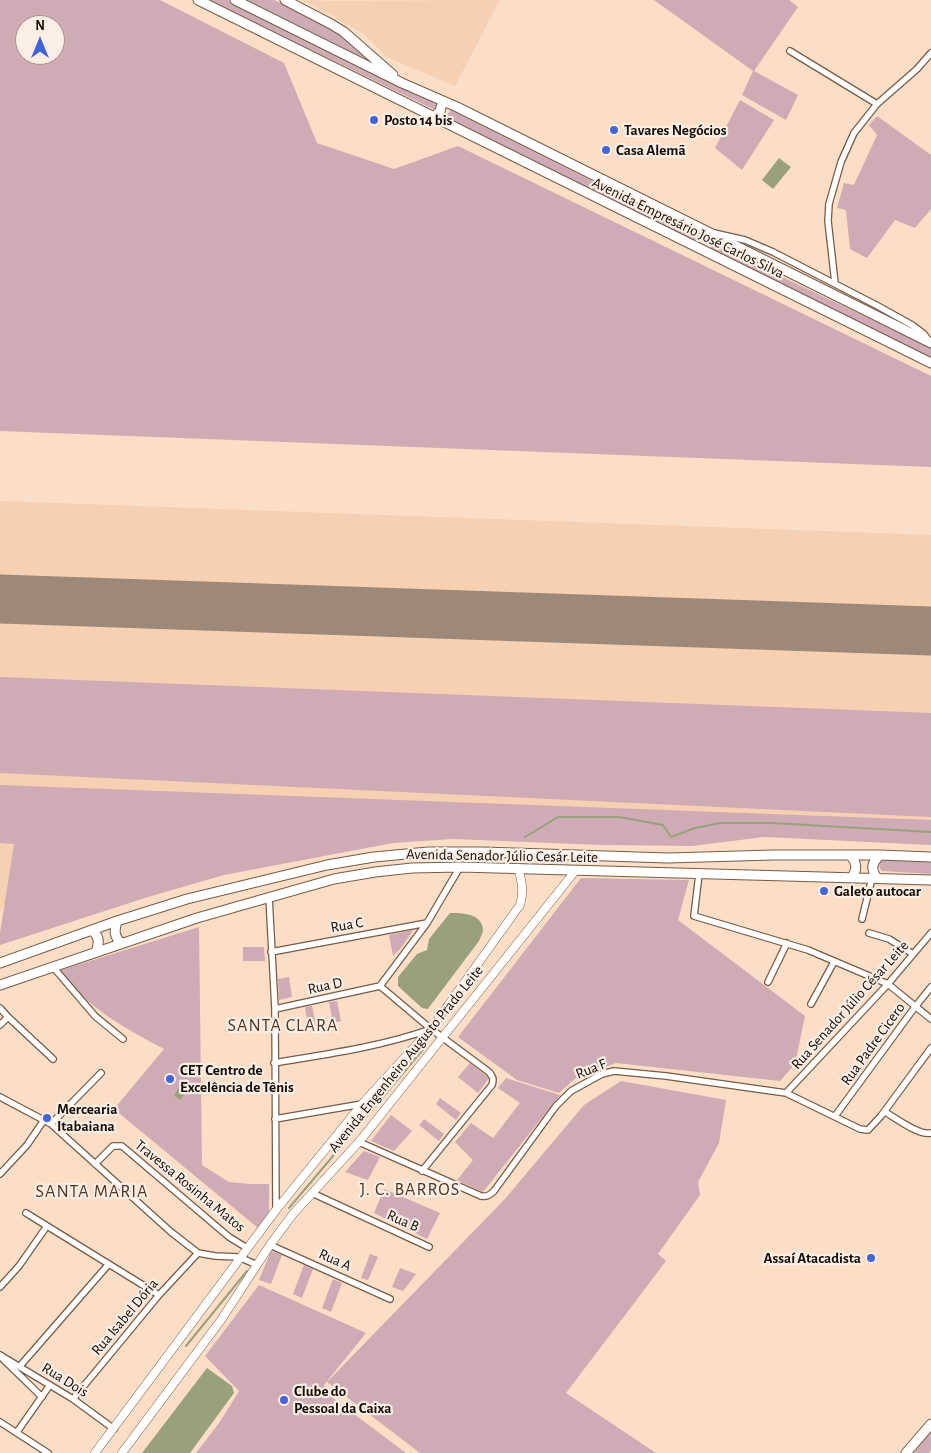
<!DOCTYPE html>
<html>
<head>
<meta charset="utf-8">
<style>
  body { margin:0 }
  #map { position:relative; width:931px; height:1453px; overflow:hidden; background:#fcddc6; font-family:"Alegreya Sans",sans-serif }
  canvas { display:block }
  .north { position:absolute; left:15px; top:15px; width:50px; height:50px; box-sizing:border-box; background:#fbeee5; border:1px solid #9f938b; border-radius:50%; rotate:0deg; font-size:14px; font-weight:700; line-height:20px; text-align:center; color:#150b05 }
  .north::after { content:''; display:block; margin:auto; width:18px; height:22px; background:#4564d8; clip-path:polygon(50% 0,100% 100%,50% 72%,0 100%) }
</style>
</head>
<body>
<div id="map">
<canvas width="931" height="1453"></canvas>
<div class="north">N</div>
</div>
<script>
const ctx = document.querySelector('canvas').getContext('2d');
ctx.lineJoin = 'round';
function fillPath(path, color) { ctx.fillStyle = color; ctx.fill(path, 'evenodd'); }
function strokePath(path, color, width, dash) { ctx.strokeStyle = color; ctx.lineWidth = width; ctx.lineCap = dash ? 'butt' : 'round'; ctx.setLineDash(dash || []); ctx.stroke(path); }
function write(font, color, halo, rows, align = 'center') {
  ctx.font = font + ' "Alegreya Sans",sans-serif'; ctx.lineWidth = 4.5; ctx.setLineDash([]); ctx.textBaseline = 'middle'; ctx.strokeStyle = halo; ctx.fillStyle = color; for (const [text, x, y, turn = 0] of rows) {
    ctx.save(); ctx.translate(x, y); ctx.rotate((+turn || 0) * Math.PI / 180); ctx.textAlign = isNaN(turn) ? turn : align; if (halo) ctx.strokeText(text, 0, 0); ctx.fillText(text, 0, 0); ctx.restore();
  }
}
const built = new Path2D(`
  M303,0l27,1 170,-1 -45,86 -68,-29 -23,-23 -42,-24z
  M0,501l931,34v304l-877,-33 -54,107z`);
const green = new Path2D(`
  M0,0h160l124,63 33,80 77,26 64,-23 473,230v91l-931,-36zM25,25h30v30h-30z
  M208,0h20l210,104 -3,6z
  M247,0h27l57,28 45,36z
  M654,0h135l9,7 -44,64 44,24 -12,25 -44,-25 11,-24z
  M740,100l34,20 -32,50 -27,-22z
  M451,110l251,126 -3,8 -254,-127z
  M877,116l54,39v54l-16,19 -20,-8 -28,38 -17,-9 -4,-39 -9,-2 7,-25 10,2 23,-50 -8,-10z
  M713,244l218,104v11l-221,-110z
  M0,677l931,36v104l-931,-44z
  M0,785l931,35v25l-167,-8 -72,9 -91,-1 -148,-6 -60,4 -169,32 -76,22 -148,48v-12l14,-89 -14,-1z
  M884,859l47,1v14l-49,-3 -3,-4 1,-4z
  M581,878l108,2 -11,40 127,96 -10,48 -15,17 -164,-18 -38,13 -19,17 -42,-13 -59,-43z
  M199,927l3,238 27,17 21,2h19v28l-11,16 -144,-119 50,-60c-37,-20 -80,-42 -103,-79z
  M413,930l-12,18 -8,8 -4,-21z
  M243,947h21l1,14h-22z
  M289,977l3,20 -13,3 -1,-21z
  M337,1001l4,20 -8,2 -4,-21z
  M312,1006l4,20 -8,2 -3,-21z
  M470,1063l19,15 -11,15 -20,-16z
  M506,1078l54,17 -77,97 -26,-12 16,-20 -18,-18 16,-19 22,15 27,-35 -22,-15z
  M621,1081l105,19 -7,43 -21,39 2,13 -42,59 8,7 -100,132 90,60h-236l-93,-71 177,-182 80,-95z
  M440,1098l21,15 -5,7 -20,-16z
  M391,1115l21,16 -18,20 -23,-10z
  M424,1119l20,15 -5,7 -20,-16z
  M364,1151l16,6 -12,23 -23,-8z
  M384,1189l56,24 -13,26 -53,-26z
  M271,1251l11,4 -11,29 -12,-4z
  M370,1254l8,3 -10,23 -7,-2z
  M304,1265l9,4 -11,29 -9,-4z
  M400,1268l16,6 -13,17 -11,-4z
  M333,1279l9,4 -11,29 -9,-4z
  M259,1285l107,48 -42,52 2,8 80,60h-210l23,-30 20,-32 -34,-35z
  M931,1431v18l-2,4h-15z`);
const water = new Path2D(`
  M779,158l12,9 -18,22 -11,-9z
  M450,913c12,0 32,0 33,17 0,3 -3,8 -4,11l-49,65 -2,3 -6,-1 -24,-22v-9l19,-23 10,-4 2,-11z
  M183,1083l6,5 -9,12 -6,-5z
  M207,1368l25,18 2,7 -44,60h-48z`);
const stream = new Path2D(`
  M525,837l33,-20h61l44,8 8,12 24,-9 25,-5h52l159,9
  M289,1208l137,-162
  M186,1346l61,-75`);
const taxiway = new Path2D(`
  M920,630l11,2`);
const runway = new Path2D(`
  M0,599l931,32`);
const minor = new Path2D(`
  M790,51l87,53
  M714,233l31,7 28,12 103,53 36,20 12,9 5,7
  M835,283l-7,-62 1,-17 12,-42 13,-29 23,-29 40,-35 14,-16
  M699,874l-5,42 114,34 80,34 43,35
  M269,897l6,112 1,201
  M862,919l10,-41
  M869,933l20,6 24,15
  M271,952l156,-29
  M53,967l42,49 28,23
  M768,982l19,-39
  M380,986l51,43 58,43c4,5 5,7 3,13l-70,86
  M380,986l47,-63 33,-56
  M811,1004l23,-42
  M0,1008l8,9 45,42
  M275,1009l105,-23
  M0,1025l8,-8
  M274,1063c53,-9 106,-16 157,-34
  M786,1093l102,-109 43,-51
  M0,1097l51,27 120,108 27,21 17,3 24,1 18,8
  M885,1112c11,6 34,24 46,21
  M835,1116l80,-109 16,-20
  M275,1119l87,-15
  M51,1124l50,-51
  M359,1142l122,54c6,1 9,-1 13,-5l62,-85 15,-15 31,-17 12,-3 52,5 120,17 74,36 8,1 13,-14 50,-68
  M95,1164l18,-18h9l107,91 18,11
  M0,1174l27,-29 17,-25
  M312,1193l117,54
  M26,1213l133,82
  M270,1245l120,54
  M0,1287l19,-21 28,-40
  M0,1355l73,44 41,30
  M2,1358l40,39
  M20,1366l88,-101
  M73,1399l86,-104 39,-42
  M0,1422l48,31
  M17,1432l33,-47`);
const tertiary = new Path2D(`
  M95,1453l181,-243 86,-106 69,-75 89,-124c4,-13 2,-24 -2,-37
  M122,1453l99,-133 49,-75 23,-31 66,-72 217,-272`);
const secondary = new Path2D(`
  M198,0l733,363
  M235,0l167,83 55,24 474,236
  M285,0l46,24 13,8 49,43
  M434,117l6,-6 3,-10
  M850,855c7,8 8,15 1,23
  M877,878c-7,-10 -5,-15 3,-23
  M117,921c-3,10 -3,15 4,22
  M93,931c7,7 6,12 3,21
  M0,963l117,-42 70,-22 140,-34 47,-8 54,-5h55l185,6 105,-3h107l51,2
  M0,985l197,-67 137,-39 41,-7 37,-4 48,-1 471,13`);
const primary = new Path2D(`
  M906,1453l25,-29`);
const markers = [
  [374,120,5,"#4564d8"],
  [614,130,5,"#4564d8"],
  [606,150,5,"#4564d8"],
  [824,891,5,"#4564d8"],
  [170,1079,5,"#4564d8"],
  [47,1118,5,"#4564d8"],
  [871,1258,5,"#4564d8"],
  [284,1400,5,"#4564d8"]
];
const poiNames = [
  ["Posto 14 bis",384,120],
  ["Tavares Negócios",624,130],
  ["Casa Alemã",616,150],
  ["Galeto autocar",834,891],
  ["CET Centro de",180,1070],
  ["Excelência de Tênis",180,1087],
  ["Mercearia",57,1109],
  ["Itabaiana",57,1126],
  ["Assaí Atacadista",861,1258,"right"],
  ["Clube do",294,1391],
  ["Pessoal da Caixa",294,1408]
];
const streetNames = [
  ["Avenida Empresário José Carlos Silva",688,228,26],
  ["Avenida Senador Júlio Cesár Leite",502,856,1],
  ["Rua C",347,925,-10],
  ["Rua D",325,986,-12],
  ["Rua Senador Júlio César Leite",850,1005,-48],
  ["Rua Padre Cicero",873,1044,-54],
  ["Avenida Engenheiro Augusto Prado Leite",406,1059,-51],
  ["Rua F",591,1069,-22],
  ["Travessa Rosinha Matos",190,1186,39],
  ["Rua B",403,1221,24],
  ["Rua A",335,1260,24],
  ["Rua Isabel Dória",125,1317,-50],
  ["Rua Dois",65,1380,32]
];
const quarterNames = [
  ["SANTA CLARA",283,1026],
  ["J. C. BARROS",410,1190],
  ["SANTA MARIA",92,1192]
];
fillPath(built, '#f5d0b3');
fillPath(green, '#ceabb5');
fillPath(water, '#98a17c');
strokePath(stream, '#98a17c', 2);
strokePath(taxiway, '#9e8878', 20);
strokePath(runway, '#9e8878', 49);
strokePath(minor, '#765c47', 8);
strokePath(tertiary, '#765c47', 9);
strokePath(secondary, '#765c47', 11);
strokePath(primary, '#765c47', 11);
strokePath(minor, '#fff', 5.5);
strokePath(tertiary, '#fff', 8);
strokePath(secondary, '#fff', 9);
strokePath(primary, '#fff', 9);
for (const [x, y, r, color] of markers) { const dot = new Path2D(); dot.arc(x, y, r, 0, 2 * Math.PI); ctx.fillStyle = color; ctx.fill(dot); strokePath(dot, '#fbeee5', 2); }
write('bold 15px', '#150b05', '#fbeee5', poiNames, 'left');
write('15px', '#150b05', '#fbeee5', streetNames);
ctx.letterSpacing = '1px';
write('18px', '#503824', '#fbeee5', quarterNames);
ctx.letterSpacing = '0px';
</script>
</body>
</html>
